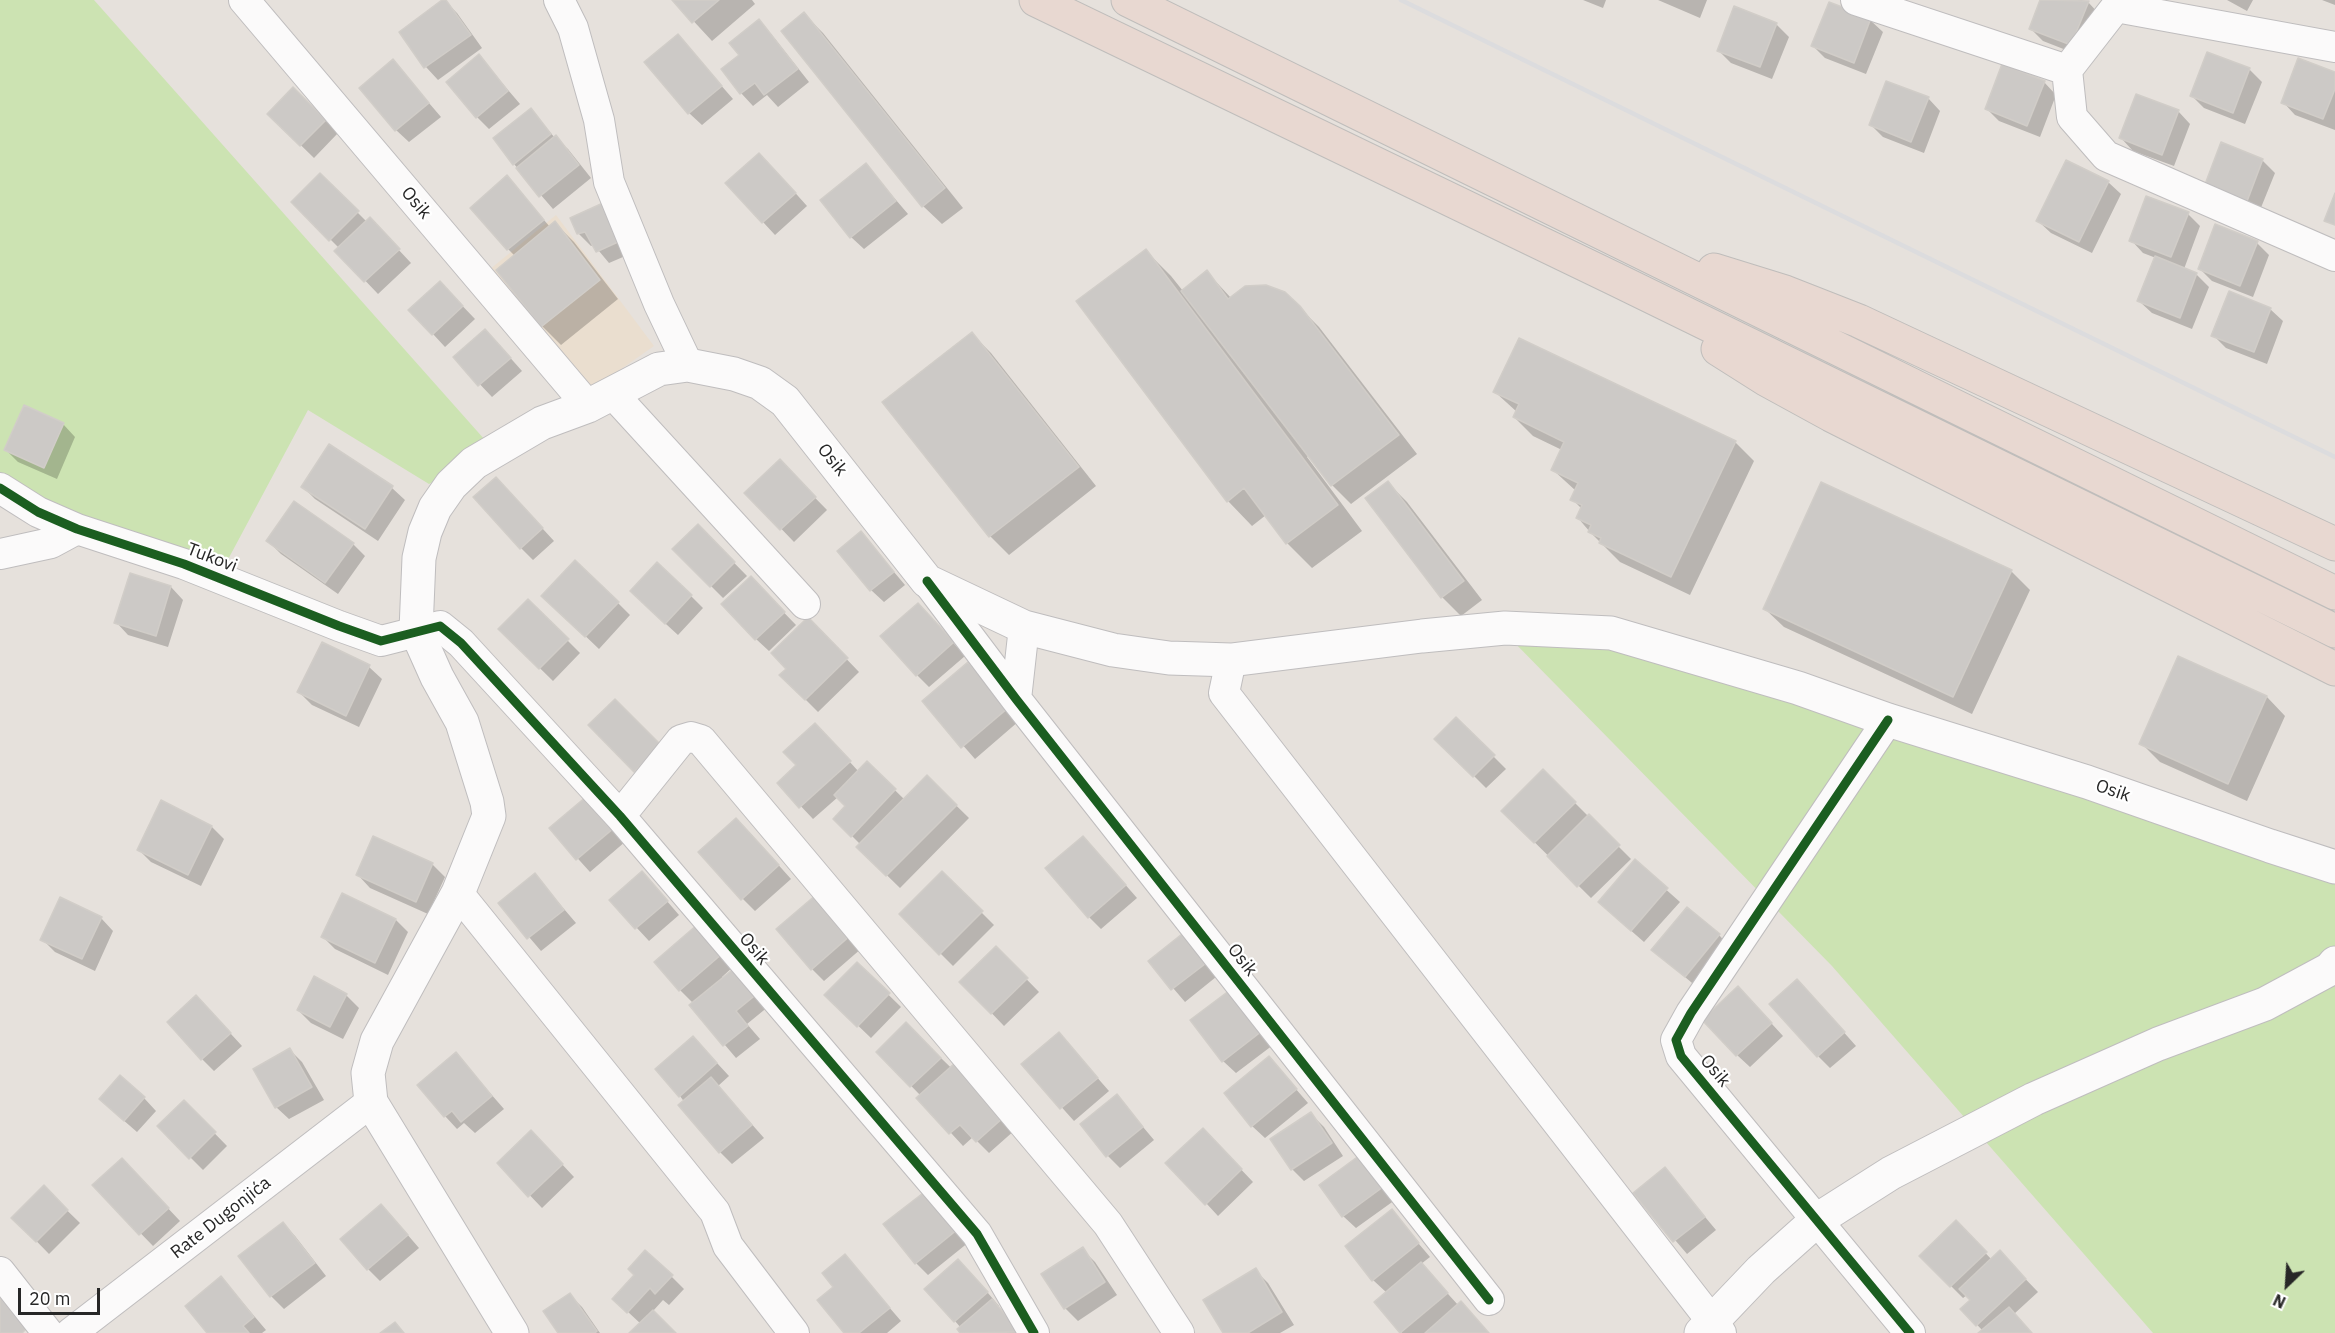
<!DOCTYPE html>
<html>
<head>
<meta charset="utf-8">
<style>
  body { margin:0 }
  #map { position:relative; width:2335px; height:1333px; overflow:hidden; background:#e6e1dc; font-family:"IBM Plex Sans",sans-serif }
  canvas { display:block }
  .north { position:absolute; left:2257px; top:1255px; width:60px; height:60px; -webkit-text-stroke:4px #fff; paint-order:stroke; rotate:205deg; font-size:16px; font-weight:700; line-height:24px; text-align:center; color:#272727 }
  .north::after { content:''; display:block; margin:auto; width:21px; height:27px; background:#272727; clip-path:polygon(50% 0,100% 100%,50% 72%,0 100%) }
  .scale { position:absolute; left:18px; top:1288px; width:82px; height:27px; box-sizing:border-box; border:3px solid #272727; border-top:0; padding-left:8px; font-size:18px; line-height:21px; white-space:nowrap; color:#272727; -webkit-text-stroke:4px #fff; paint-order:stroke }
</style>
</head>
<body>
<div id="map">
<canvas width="2335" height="1333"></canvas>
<div class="north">N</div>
<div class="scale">20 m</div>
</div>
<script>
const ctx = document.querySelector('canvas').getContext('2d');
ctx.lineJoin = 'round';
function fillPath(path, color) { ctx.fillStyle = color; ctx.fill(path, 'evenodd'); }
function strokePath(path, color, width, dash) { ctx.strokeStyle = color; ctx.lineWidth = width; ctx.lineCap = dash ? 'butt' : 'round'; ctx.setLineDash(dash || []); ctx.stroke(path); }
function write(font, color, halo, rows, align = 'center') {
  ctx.font = font + ' "IBM Plex Sans",sans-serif'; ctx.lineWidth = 4.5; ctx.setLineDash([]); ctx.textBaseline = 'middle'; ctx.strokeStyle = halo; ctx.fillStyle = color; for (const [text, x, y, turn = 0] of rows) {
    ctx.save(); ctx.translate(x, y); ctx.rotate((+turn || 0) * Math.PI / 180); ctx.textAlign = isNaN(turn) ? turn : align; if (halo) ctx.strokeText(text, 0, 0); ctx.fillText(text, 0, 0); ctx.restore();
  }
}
const education = new Path2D(`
  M556,215l98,131 -67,47 -98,-123z`);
const green = new Path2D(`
  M0,0h94l399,449 -64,35 -121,-74 -91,170 -155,-67 -62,-39z
  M1558,628l777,239v466h-182l-321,-367 -327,-333z`);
const shadow = new Path2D(`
  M444,0l13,13 25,35 -44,32 -12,-13 -25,-34z
  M674,0h78l3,4 -43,37z
  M1583,0h23l-3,8z
  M1658,0h49l-7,18z
  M2042,0h40l6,2 12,13 -16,42 -41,-16 -12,-12z
  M2227,0h26l-6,11z
  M2322,0h13v5z
  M804,14l19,19 140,175 -21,16 -19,-18z
  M1870,20l13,12 -17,42 -41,-16 -12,-12z
  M759,21l12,13 38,48 -31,25 -11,-12 -14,11 -12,-13v-37z
  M1776,24l13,13 -17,42 -41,-16 -12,-12z
  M678,36l55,63 -31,26 -13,-12z
  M479,56l41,48 -31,25 -12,-12z
  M393,61l48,56 -32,25 -13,-12z
  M2249,69l13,13 -17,42 -41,-16 -12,-12z
  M2335,74v56l-40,-15 -12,-13z
  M2044,82l12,13 -16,42 -41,-16 -12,-12z
  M293,89l45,44 -24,25 -45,-44z
  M1928,98l12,13 -16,42 -41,-16 -12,-12z
  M531,110l24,28 13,11 23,29 -38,31 -39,-45z
  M2178,111l12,13 -16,42 -41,-15 -12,-13z
  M2262,160l13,13 -17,42 -40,-16z
  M866,165l42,49 -44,35 -13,-12z
  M772,167l35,39 -32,29 -48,-52z
  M320,175l47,47 15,10 29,31 -33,31 -41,-43 2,-3 -46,-46z
  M507,177l43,50 5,-4 19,19 44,57 -57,46 -19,-19 -27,-70 -7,-7z
  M2108,182l13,12 -29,59 -41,-20 -13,-12z
  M602,205l28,49 -21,9 -15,-18 -3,1 -13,-13z
  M2188,214l12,12 -16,43 12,5 13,13 -17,42 -40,-16 -13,-12 17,-43 -13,-5 -12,-13z
  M2257,243l12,12 -16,42 -41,-16 -12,-12z
  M1146,251l25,25 12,15 24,-19 24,26 68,9 20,20 98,127 -66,50 -19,-19 -23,-30 -2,2 55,74 -50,37 -25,-25 -21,-28 -14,11 -24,-25z
  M452,295l23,24 -30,28 -12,-13z
  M2270,309l13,12 -16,43 -41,-16 -13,-13z
  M972,334l19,19 105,133 -87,69 -19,-19 -106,-133z
  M498,344l24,27 -30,26 -37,-39z
  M1495,392l240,50 19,19 -64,134 -70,-33 -30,-30 -12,-14 4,-9 -10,-10 4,-8 -24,-22 10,-19 -29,-14 -19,-19 3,-5z
  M63,424l12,13 -18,42 -39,-17 -12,-12z
  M329,446l63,42 13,12 -27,41 -63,-42 -12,-12z
  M780,462l47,48 -33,32 -47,-49z
  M1388,483l19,19 75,98 -21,16 -19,-19z
  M508,491l46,50 -21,19 -12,-12z
  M698,526l49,50 -24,22 -49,-49z
  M861,533l44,52 -21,17 -13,-12z
  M268,541l85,3 12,12 -27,38 -57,-40z
  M2011,571l19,19 -58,124 -188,-87 -19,-18z
  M131,575l40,12 12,13 -15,47 -40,-12 -12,-13z
  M763,591l33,34 -27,26 -13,-12z
  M691,596l12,12 -25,27 -34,-31z
  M528,601l52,52 -27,28 -53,-52z
  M618,603l12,12 -31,34 -43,-41z
  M930,617l35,39 -36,31 -12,-12z
  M808,619l51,53 -41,40 -37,-37 7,-6z
  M322,644l47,23 13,12 -23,48 -47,-22 -13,-13z
  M2179,658l88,39 18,19 -38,85 -87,-39 -19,-19z
  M968,664l51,57 -44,38 -51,-58z
  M1456,719l50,50 -20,19 -49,-49z
  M827,737l32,35 8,-9 38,37 22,-23 42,41 -69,70 -42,-41 3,-2 -26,-26 12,-13 -9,-9 -25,22 -34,-36z
  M1543,771l88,88 -40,39 -88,-87z
  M586,798l40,43 -36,31 -39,-43z
  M212,827l12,12 -23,47 -50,-24 -12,-12z
  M749,832l42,47 -36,32 -13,-13z
  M1095,850l42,48 -36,31 -12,-12z
  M1635,862l45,40 -36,40 -32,-28z
  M432,864l13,13 -17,37 -58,-26 -12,-13z
  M942,873l52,52 -41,41 -52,-52z
  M535,875l41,48 -35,28 -41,-48z
  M654,886l25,29 -30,26 -38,-41z
  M816,896l46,52 -38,33 -12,-12z
  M101,918l12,13 -18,40 -40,-19 -13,-13z
  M396,920l12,12 -20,43 -53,-26 -12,-12z
  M698,926l36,40 -12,11 2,2 12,-11 33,38 -22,18 13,15 -24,19 -45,-53 2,-2 -13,-13z
  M1719,935l12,13 -33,40 -45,-38z
  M1182,936l34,41 -31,25 -35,-41z
  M996,948l43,44 -35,34 -42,-44z
  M857,964l44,43 -30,31 -45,-43z
  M315,978l31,17 13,13 -16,31 -32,-16 -13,-13z
  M1230,992l43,53 -37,28 -13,-12z
  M1809,993l47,53 -26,22 -12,-12z
  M1750,1000l33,36 -33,31 -13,-12z
  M209,1010l33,36 -28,25 -12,-12z
  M906,1024l109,106 -26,23 -16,-16 -10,9 -44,-48 2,-2 -43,-44z
  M1059,1034l50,57 -35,30 -51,-57z
  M290,1050l12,12 22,38 -35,19 -13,-12z
  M705,1050l24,26 -11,10 46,52 -32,26 -12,-12 -40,-56z
  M456,1054l48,55 -29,24 -11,-10 -7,6 -12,-13z
  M1269,1058l39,45 -43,35 -13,-12z
  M1117,1096l37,44 -34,28 -13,-13z
  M144,1098l12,13 -19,21 -23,-20z
  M184,1102l43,44 -24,24 -44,-44z
  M1311,1114l13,13 19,29 -39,25 -12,-12z
  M1215,1142l38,40 -35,34 -12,-13z
  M544,1145l30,32 -32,31 -43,-45z
  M1360,1157l35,43 -39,28 -13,-12z
  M1665,1169l51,61 -29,24 -52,-61z
  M134,1172l46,49 -27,25 -59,-61z
  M44,1188l36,35 -31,31 -35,-36z
  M927,1192l42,50 -41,33 -12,-12z
  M1391,1211l39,46 -9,7 37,41 30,28h-86l-26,-30 11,-10 -14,-13z
  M394,1219l25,29 -39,33 -12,-12z
  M1956,1222l36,38 20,5 26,27 -24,22 18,19h-51l2,-2 -21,-22 10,-9 -5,-5 -4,3 -42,-42z
  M283,1224l12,12 31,40 -42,33 -13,-13 -31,-40z
  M1082,1249l13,13 22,33 -39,26 -13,-13z
  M845,1256l56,65 -14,12h-41l-10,-46z
  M1255,1270l13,13 26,42 -14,8h-55z
  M971,1273l28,33 -1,1 23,26h-59l-3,-3 2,-2 -6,-7z
  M671,1276l13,13 -15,16 -6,-5 -10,11 21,22h-42l9,-9 -27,-25z
  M221,1278l12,13 33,39 -4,3h-53z
  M570,1295l12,12 18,26h-40z`);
const building = new Path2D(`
  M442,0h4l25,35 -47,33 -25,-36z
  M672,0h47l-27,23z
  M2040,0l49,1 -18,44 -42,-16z
  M1829,2l42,16 -17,45 -43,-17z
  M1734,6l43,17 -17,44 -43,-16z
  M804,12l141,176 -23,19 -141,-176z
  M759,19l39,50 -34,26 -9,-12 -15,11 -19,-25 18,-14 -10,-12z
  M678,34l44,52 -34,28 -44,-52z
  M2207,52l43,16 -17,45 -43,-17z
  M479,54l29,37 -32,27 -30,-36z
  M2298,58l37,14v17l-12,30 -42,-16z
  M393,59l36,44 -34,28 -36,-43z
  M2002,64l43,17 -18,45 -42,-17z
  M1886,81l43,16 -18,45 -42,-17z
  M293,87l33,33 -26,26 -33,-32z
  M2136,94l43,16 -17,45 -43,-17z
  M531,108l20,26 -38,31 -20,-27z
  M556,135l23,30 -40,32 -23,-29z
  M2221,142l42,17 -17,45 -42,-17z
  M759,153l37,40 -34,30 -37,-40z
  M2066,160l43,21 -30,61 -43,-21z
  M866,163l30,38 -46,37 -30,-38z
  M320,173l39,38 -30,30 -38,-39z
  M507,175l37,45 -37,30 -37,-42z
  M2335,193v32l-11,-4z
  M2146,196l43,16 -18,45 -42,-16z
  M603,203l15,39 -22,10 -11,-20 -8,2 -7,-16z
  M370,217l30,32 -36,33 -30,-31z
  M555,221l45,59 -59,47 -45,-57z
  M2215,224l43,17 -18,45 -42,-17z
  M1146,249l192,256 -52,39 -42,-56 -17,14 -151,-201z
  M2155,256l42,17 -17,45 -43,-17z
  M1207,270l21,29 17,-13 21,-1 19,7 15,14 99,129 -68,51 -150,-195z
  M440,281l23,25 -31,29 -24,-25z
  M2229,291l42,17 -17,44 -43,-16z
  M485,329l26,29 -33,28 -25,-29z
  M972,332l107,135 -90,70 -107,-135z
  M1519,338l217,103 -65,136 -72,-34 2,-5 -13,-6 3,-7 -15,-7 6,-13 -12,-5 8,-17 -27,-13 13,-28 -51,-25 6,-13 -26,-12z
  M24,405l40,18 -20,45 -40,-18z
  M329,444l64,42 -28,43 -64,-42z
  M780,459l36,38 -36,33 -36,-37z
  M496,477l47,51 -23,21 -47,-52z
  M1388,481l76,100 -23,17 -76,-100z
  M1821,482l191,88 -59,127 -190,-88z
  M294,501l60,42 -29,40 -59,-42z
  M698,524l37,38 -25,25 -38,-38z
  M861,531l33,41 -24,19 -33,-40z
  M575,560l44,42 -34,35 -44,-41z
  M657,562l35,33 -27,29 -35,-33z
  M130,573l41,13 -15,50 -42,-13z
  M751,576l34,36 -30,28 -34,-36z
  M528,599l41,40 -30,30 -41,-40z
  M918,603l36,39 -38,34 -36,-40z
  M808,617l40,41 -43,42 -26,-25 7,-6 -15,-16z
  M322,642l48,23 -24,51 -49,-24z
  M2178,656l89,40 -39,88 -89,-40z
  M968,662l40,46 -47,40 -39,-47z
  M615,699l46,46 -27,27 -46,-47z
  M1456,717l39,38 -22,22 -39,-38z
  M815,723l36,38 -52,47 -22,-25 19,-18 -13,-13z
  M867,761l29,28 -45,48 -18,-18 12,-13 -11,-11z
  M1543,769l33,33 -42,41 -33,-32z
  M927,775l30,30 -71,71 -30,-29z
  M587,796l27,32 -38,32 -27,-32z
  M161,800l51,26 -24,49 -51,-25z
  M1589,814l31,31 -43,42 -30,-31z
  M736,818l43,47 -38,35 -43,-48z
  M373,836l60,27 -17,39 -60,-27z
  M1083,836l43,49 -38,33 -43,-50z
  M1635,859l33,29 -37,43 -33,-29z
  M642,871l26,30 -33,28 -26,-29z
  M942,871l41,40 -44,44 -40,-41z
  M535,873l29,37 -37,29 -29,-36z
  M342,893l54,26 -21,44 -54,-26z
  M817,894l34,41 -40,35 -35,-41z
  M60,897l42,20 -20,42 -42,-19z
  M1687,907l33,27 -35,43 -34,-27z
  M698,924l25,29 -44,38 -25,-29z
  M1182,934l23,30 -34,26 -23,-29z
  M996,946l32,32 -37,36 -32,-32z
  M857,962l33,31 -33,34 -33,-32z
  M737,966l21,27 -22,18 12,15 -25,20 -34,-41z
  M314,976l33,18 -17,33 -33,-17z
  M1797,979l48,53 -28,25 -48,-53z
  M1738,986l34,37 -36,33 -34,-36z
  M1230,990l32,41 -40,31 -32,-42z
  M196,995l35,38 -30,27 -34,-38z
  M906,1022l35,36 -31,29 -34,-35z
  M1059,1032l39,46 -38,31 -39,-45z
  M693,1036l24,27 -38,34 -24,-28z
  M290,1048l22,39 -37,21 -22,-39z
  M456,1052l36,44 -31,26 -9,-11 -8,6 -27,-32z
  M1269,1056l28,33 -46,38 -27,-34z
  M955,1063l49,54 -28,25 -16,-17 -11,9 -33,-36z
  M120,1075l25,22 -21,24 -25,-22z
  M711,1077l41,48 -33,28 -41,-48z
  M1117,1094l26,33 -37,30 -26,-33z
  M184,1100l32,32 -27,27 -32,-33z
  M1311,1112l21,31 -41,27 -21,-31z
  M1203,1128l39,41 -37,36 -40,-42z
  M531,1130l32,34 -35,33 -31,-34z
  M1360,1155l23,32 -41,30 -23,-32z
  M122,1158l47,50 -30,27 -47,-50z
  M1665,1167l40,50 -32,25 -40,-49z
  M44,1185l24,25 -32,32 -25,-24z
  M927,1190l31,39 -43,35 -32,-40z
  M381,1204l27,31 -41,35 -27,-31z
  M1392,1209l27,34 -47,38 -27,-35z
  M1956,1220l31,32 -37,35 -31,-31z
  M283,1222l32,41 -45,34 -32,-41z
  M1083,1247l22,35 -41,27 -23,-35z
  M645,1250l28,25 -18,19 -5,-6 -23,25 -15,-14 22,-24 -6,-6z
  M2000,1250l26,29 -50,47 -16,-17 10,-9 -11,-11z
  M845,1254l45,54 -31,25h-15l-27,-33 16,-13 -11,-14z
  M958,1259l30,33 -34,30 -30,-33z
  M1421,1262l27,31 -48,40 -26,-31z
  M1256,1268l26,44 -34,21h-25l-20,-33z
  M221,1276l33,41 -11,9 6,7h-42l-22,-27z
  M570,1293l27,38 -2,2h-37l-15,-22z
  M0,1296l30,29 -8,8h-22z
  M992,1299l28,33 -60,1 -3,-4z
  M1461,1301l28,32h-64z
  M2009,1307l23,26h-54z
  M653,1310l23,23h-47z
  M395,1322l9,11h-24z`);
const street = new Path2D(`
  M244,0l344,406
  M559,0l14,28 26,92 10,62 50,122 29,61
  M1856,0l211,70
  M2335,47l-219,-40 -49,63 5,47 34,39 229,100
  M612,393l193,211
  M0,488l38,24 39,17 107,35 155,62 42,15 59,-15 21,17 159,173 357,418 57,99
  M0,554l51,-11 26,-14
  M927,581l89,118 473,601
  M1231,660l-7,33 497,640
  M1016,699l8,-72
  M1888,720l-197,293 -15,27 5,16 229,277
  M620,816l61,-76 10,-3 10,3 407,484 71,109
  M458,893l257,319 13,34 66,87
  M0,1272l48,61
  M71,1333l300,-231`);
const secondary = new Path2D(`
  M512,1333l-141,-231 -3,-29 9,-32 81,-148 31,-77 -2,-14 -25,-80 -25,-45 -21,-47 3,-72 6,-26 10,-24 16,-23 23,-22 68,-40 46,-17 71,-37 29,-4 46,9 26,9 25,18 142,180 97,46 89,23 56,8 62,2 191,-24 83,-8 106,5 187,55 90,32 199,62 183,64 65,21
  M1701,1333l60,-63 56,-50 74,-47 143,-74 124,-55 107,-40 65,-35 5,-6`);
const highway = new Path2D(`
  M1036,0l579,279 720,352
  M1128,0l1207,593
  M1714,270l71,22 74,29 476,223
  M1718,349l49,31 64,35 504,254`);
const rail = new Path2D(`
  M1401,0l934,457`);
const cycleway = new Path2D(`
  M0,488l38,24 39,17 107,35 155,62 42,15 59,-15 21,17 159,173 357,418 57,99
  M927,581l89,118 473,601
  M1888,720l-197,293 -15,27 5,16 229,277`);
const streetNames = [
  ["Osik",416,203,50],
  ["Osik",832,460,51],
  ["Tukovi",212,558,21],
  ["Osik",2113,791,19],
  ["Osik",754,949,50],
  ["Osik",1242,960,52],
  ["Osik",1715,1071,50],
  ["Rate Dugonjića",221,1218,-38]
];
fillPath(education, '#eadecf');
fillPath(green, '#cce3b2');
fillPath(shadow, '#0003');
fillPath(building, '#ccc9c6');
strokePath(building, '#d1cdc8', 1.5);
strokePath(street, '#bfbdbe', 32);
strokePath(secondary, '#bfbdbe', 35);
strokePath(highway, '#bfbdbb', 35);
strokePath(street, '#fbfafa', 30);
strokePath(secondary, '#fbfafa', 33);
strokePath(highway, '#e8d8d1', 33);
strokePath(rail, '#dcdcde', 4.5);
strokePath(cycleway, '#1b5e20', 9);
write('18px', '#272727', '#fff', streetNames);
</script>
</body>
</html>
